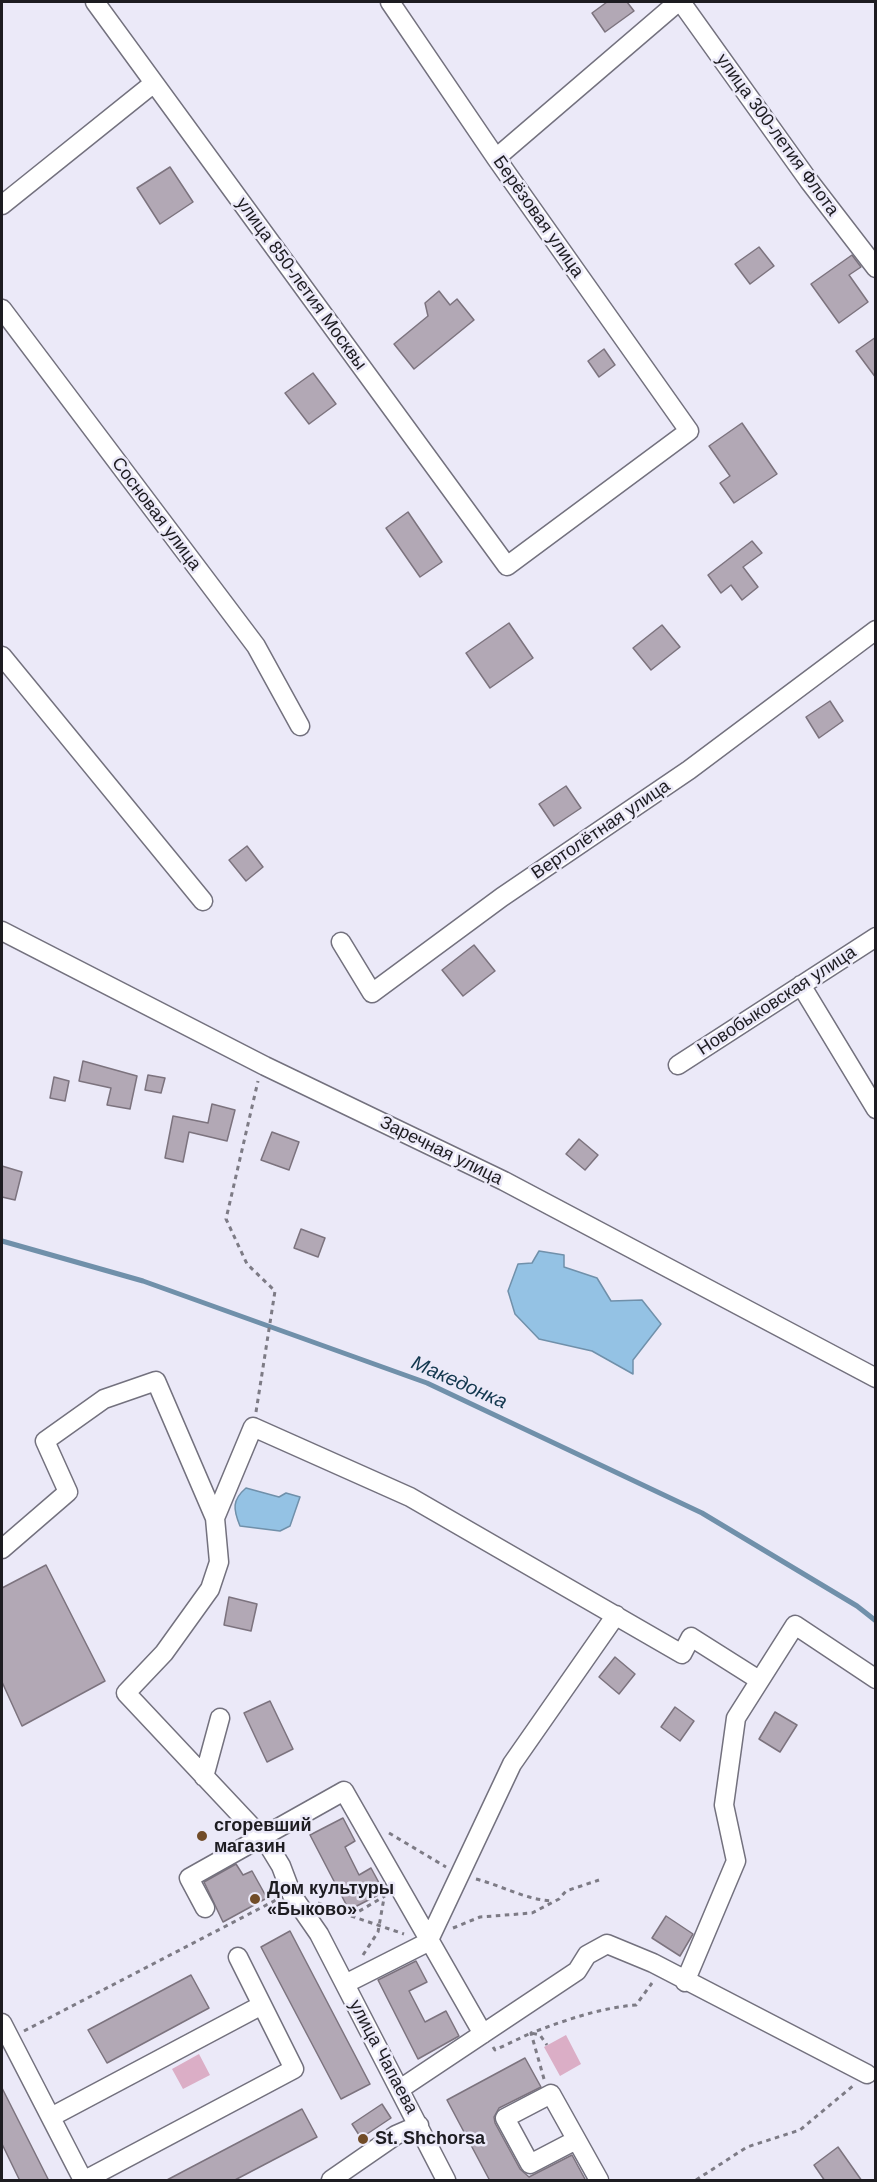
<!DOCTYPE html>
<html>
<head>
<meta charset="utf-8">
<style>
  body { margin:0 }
  #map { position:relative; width:877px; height:2182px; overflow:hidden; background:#ebe9f8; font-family:Arial,sans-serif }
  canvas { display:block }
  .frame { position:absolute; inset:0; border:3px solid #1d1c21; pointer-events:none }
</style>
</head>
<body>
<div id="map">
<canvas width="877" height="2182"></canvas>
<div class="frame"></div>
</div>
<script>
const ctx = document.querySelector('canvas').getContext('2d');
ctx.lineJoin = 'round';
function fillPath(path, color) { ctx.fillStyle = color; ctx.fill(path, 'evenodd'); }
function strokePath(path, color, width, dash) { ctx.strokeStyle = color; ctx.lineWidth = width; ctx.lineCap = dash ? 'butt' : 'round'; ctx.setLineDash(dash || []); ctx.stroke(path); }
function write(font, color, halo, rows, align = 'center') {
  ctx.font = font + ' Arial,sans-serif'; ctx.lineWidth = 5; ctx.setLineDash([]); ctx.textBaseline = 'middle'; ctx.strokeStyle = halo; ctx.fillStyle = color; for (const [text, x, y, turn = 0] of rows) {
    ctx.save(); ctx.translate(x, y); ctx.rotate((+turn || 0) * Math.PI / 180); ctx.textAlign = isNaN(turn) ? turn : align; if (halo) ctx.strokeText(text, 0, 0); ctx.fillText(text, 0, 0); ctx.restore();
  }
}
const green = new Path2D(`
  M566,2035l15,29 -21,12 -16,-29z
  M199,2054l11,21 -27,14 -11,-20z`);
const water = new Path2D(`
  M539,1251l25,4v12l33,11 14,23 31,-1 19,24 -28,36v14l-41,-23 -53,-12 -24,-25 -7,-23 10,-27 14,-1z
  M246,1488l33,9 7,-4 14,4 -10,29 -10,5 -40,-5c-7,-17 -8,-26 6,-38z`);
const stream = new Path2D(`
  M2,1241l141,40 284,102 275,130 155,93 19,15`);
const building = new Path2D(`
  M607,2h20l7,9 -29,21 -13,-19z
  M170,167l23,35 -33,22 -23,-36z
  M759,247l15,19 -24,18 -15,-20z
  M852,255l9,12 -12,8 19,27 -29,21 -28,-39z
  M439,291l11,14 7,-6 17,21 -60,49 -20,-25 34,-28 -3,-13z
  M876,337v41l-20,-27z
  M604,349l11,16 -16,12 -11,-16z
  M313,373l23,31 -27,20 -24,-31z
  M742,423l35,51 -43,29 -14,-20 10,-7 -21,-30z
  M408,512l34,50 -22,15 -34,-49z
  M752,541l10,12 -19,14 15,20 -16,13 -11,-15 -10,8 -13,-18z
  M509,623l24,35 -43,30 -24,-35z
  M662,625l18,22 -29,23 -18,-22z
  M830,701l13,20 -24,17 -13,-21z
  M566,786l15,22 -27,18 -15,-22z
  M247,846l16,21 -17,14 -17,-21z
  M474,945l21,26 -32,25 -21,-26z
  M83,1061l54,15 -7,33 -23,-4 4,-17 -32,-7z
  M148,1075l17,3 -4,15 -16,-3z
  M54,1077l15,4 -4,20 -15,-3z
  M212,1104l23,6 -8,31 -38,-9 -6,30 -18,-4 8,-42 35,7z
  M272,1132l27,10 -10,28 -28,-10z
  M579,1139l19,16 -13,15 -19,-16z
  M2,1166l20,6 -7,28 -13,-3z
  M301,1229l24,9 -7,19 -24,-9z
  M46,1565l59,116 -83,45 -20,-44v-94z
  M229,1597l28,7 -6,27 -27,-6z
  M615,1657l20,17 -16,20 -20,-17z
  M270,1701l23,48 -26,13 -23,-49z
  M675,1707l19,14 -14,20 -19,-14z
  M775,1712l22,13 -17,27 -21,-13z
  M343,1818l12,23 -10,6 14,28 12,-7 13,24 -35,18 -39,-75z
  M236,1864l7,11 9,-4 15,27 -44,24 -19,-40z
  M666,1916l27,18 -13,22 -28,-18z
  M290,1931l80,153 -29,15 -80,-152z
  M416,1961l11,21 -18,9 16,31 21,-11 13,25 -41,23 -40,-79z
  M191,1975l18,33 -102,55 -19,-33z
  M525,2058l16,29 -42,21 -5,9 1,6 25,46 9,8 43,-22 14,26h-96l-43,-81z
  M2,2088l47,93h-29l-18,-37z
  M382,2104l9,14 -30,20 -9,-14z
  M302,2109l15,28 -84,44h-68z
  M838,2147l24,34h-37l-11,-16z`);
const path = new Path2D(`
  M256,1412l19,-121 -28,-27 -21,-45 32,-138
  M389,1833l57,34
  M476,1879c27,7 50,21 77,22
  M318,1903l33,13 34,-20
  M351,1916l53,18
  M453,1928l27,-11 52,-4 27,-14 7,-8 33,-11
  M363,1955l15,-23 6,-34
  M24,2031l252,-131
  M493,2047l2,3 36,-17 9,2 7,10
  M544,2079l-13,-46c35,-13 68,-25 105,-28l16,-22
  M696,2180l51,-33 53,-17 54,-45`);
const minor = new Path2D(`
  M95,2l412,564 182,-135 -193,-273 -106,-156
  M681,2l128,179 67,87
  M496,158l182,-156
  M2,205l152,-122
  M2,309l254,337 44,80
  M2,656l201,245
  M2,931l263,135 239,115 372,197
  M341,942l31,51 130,-96 187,-127 187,-140
  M801,985l75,124
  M678,1065l198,-128
  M2,1549l66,-57 -23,-51 59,-42 52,-18 59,137
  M204,1777l16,-59
  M205,1908l-16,-30 155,-87 139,243
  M685,1982l51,-121 -12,-56 12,-87 59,-93 81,54
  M345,1984l83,-42 84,-178 104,-149
  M2,2023l81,157
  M400,2089l177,-118 10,-16 20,-11 46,19 214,111
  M51,2117l211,-112
  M576,2140l-46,24 -25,-46 46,-24 48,86
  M85,2180l209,-111 -56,-112
  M331,2180l65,-45 23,-10
  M446,2180l-127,-246 -27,-39 -11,-29 -14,-23 -141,-150 38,-40 46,-64 9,-27 -4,-44 38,-91 157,70 272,157 9,-17 68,43`);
const markers = [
  [202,1836,6,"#714c28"],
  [255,1899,6,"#714c28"],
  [363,2139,6,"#714c28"]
];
const streetNames = [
  ["улица 300-летия Флота",777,135,54],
  ["Берёзовая улица",538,217,55],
  ["улица 850-летия Москвы",301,284,54],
  ["Сосновая улица",156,514,53],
  ["Вертолётная улица",601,830,-34],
  ["Новобыковская улица",777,1001,-33],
  ["Заречная улица",441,1151,26],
  ["улица Чапаева",383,2057,62]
];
const poiNames = [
  ["сгоревший",214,1826],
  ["магазин",214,1847],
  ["Дом культуры",267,1889],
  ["«Быково»",267,1910],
  ["St. Shchorsa",375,2139]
];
const waterNames = [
  ["Македонка",459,1383,24]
];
fillPath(green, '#dbaec6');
fillPath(water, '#94c2e4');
strokePath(water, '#7090aa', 1.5);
strokePath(stream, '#7090aa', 5);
fillPath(building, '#b2a8b5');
strokePath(building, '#7c737e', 1.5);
strokePath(minor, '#73717e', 21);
strokePath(path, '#7d7b85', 3, [4.5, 4.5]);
strokePath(minor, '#fff', 18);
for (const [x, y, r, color] of markers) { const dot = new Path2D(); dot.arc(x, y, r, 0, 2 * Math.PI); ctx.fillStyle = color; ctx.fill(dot); strokePath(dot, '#ebe9f8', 2); }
write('18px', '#1d1c21', '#ebe9f8', streetNames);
write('bold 18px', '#1d1c21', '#ebe9f8', poiNames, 'left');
write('italic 20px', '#12374e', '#ebe9f8', waterNames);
</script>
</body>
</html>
